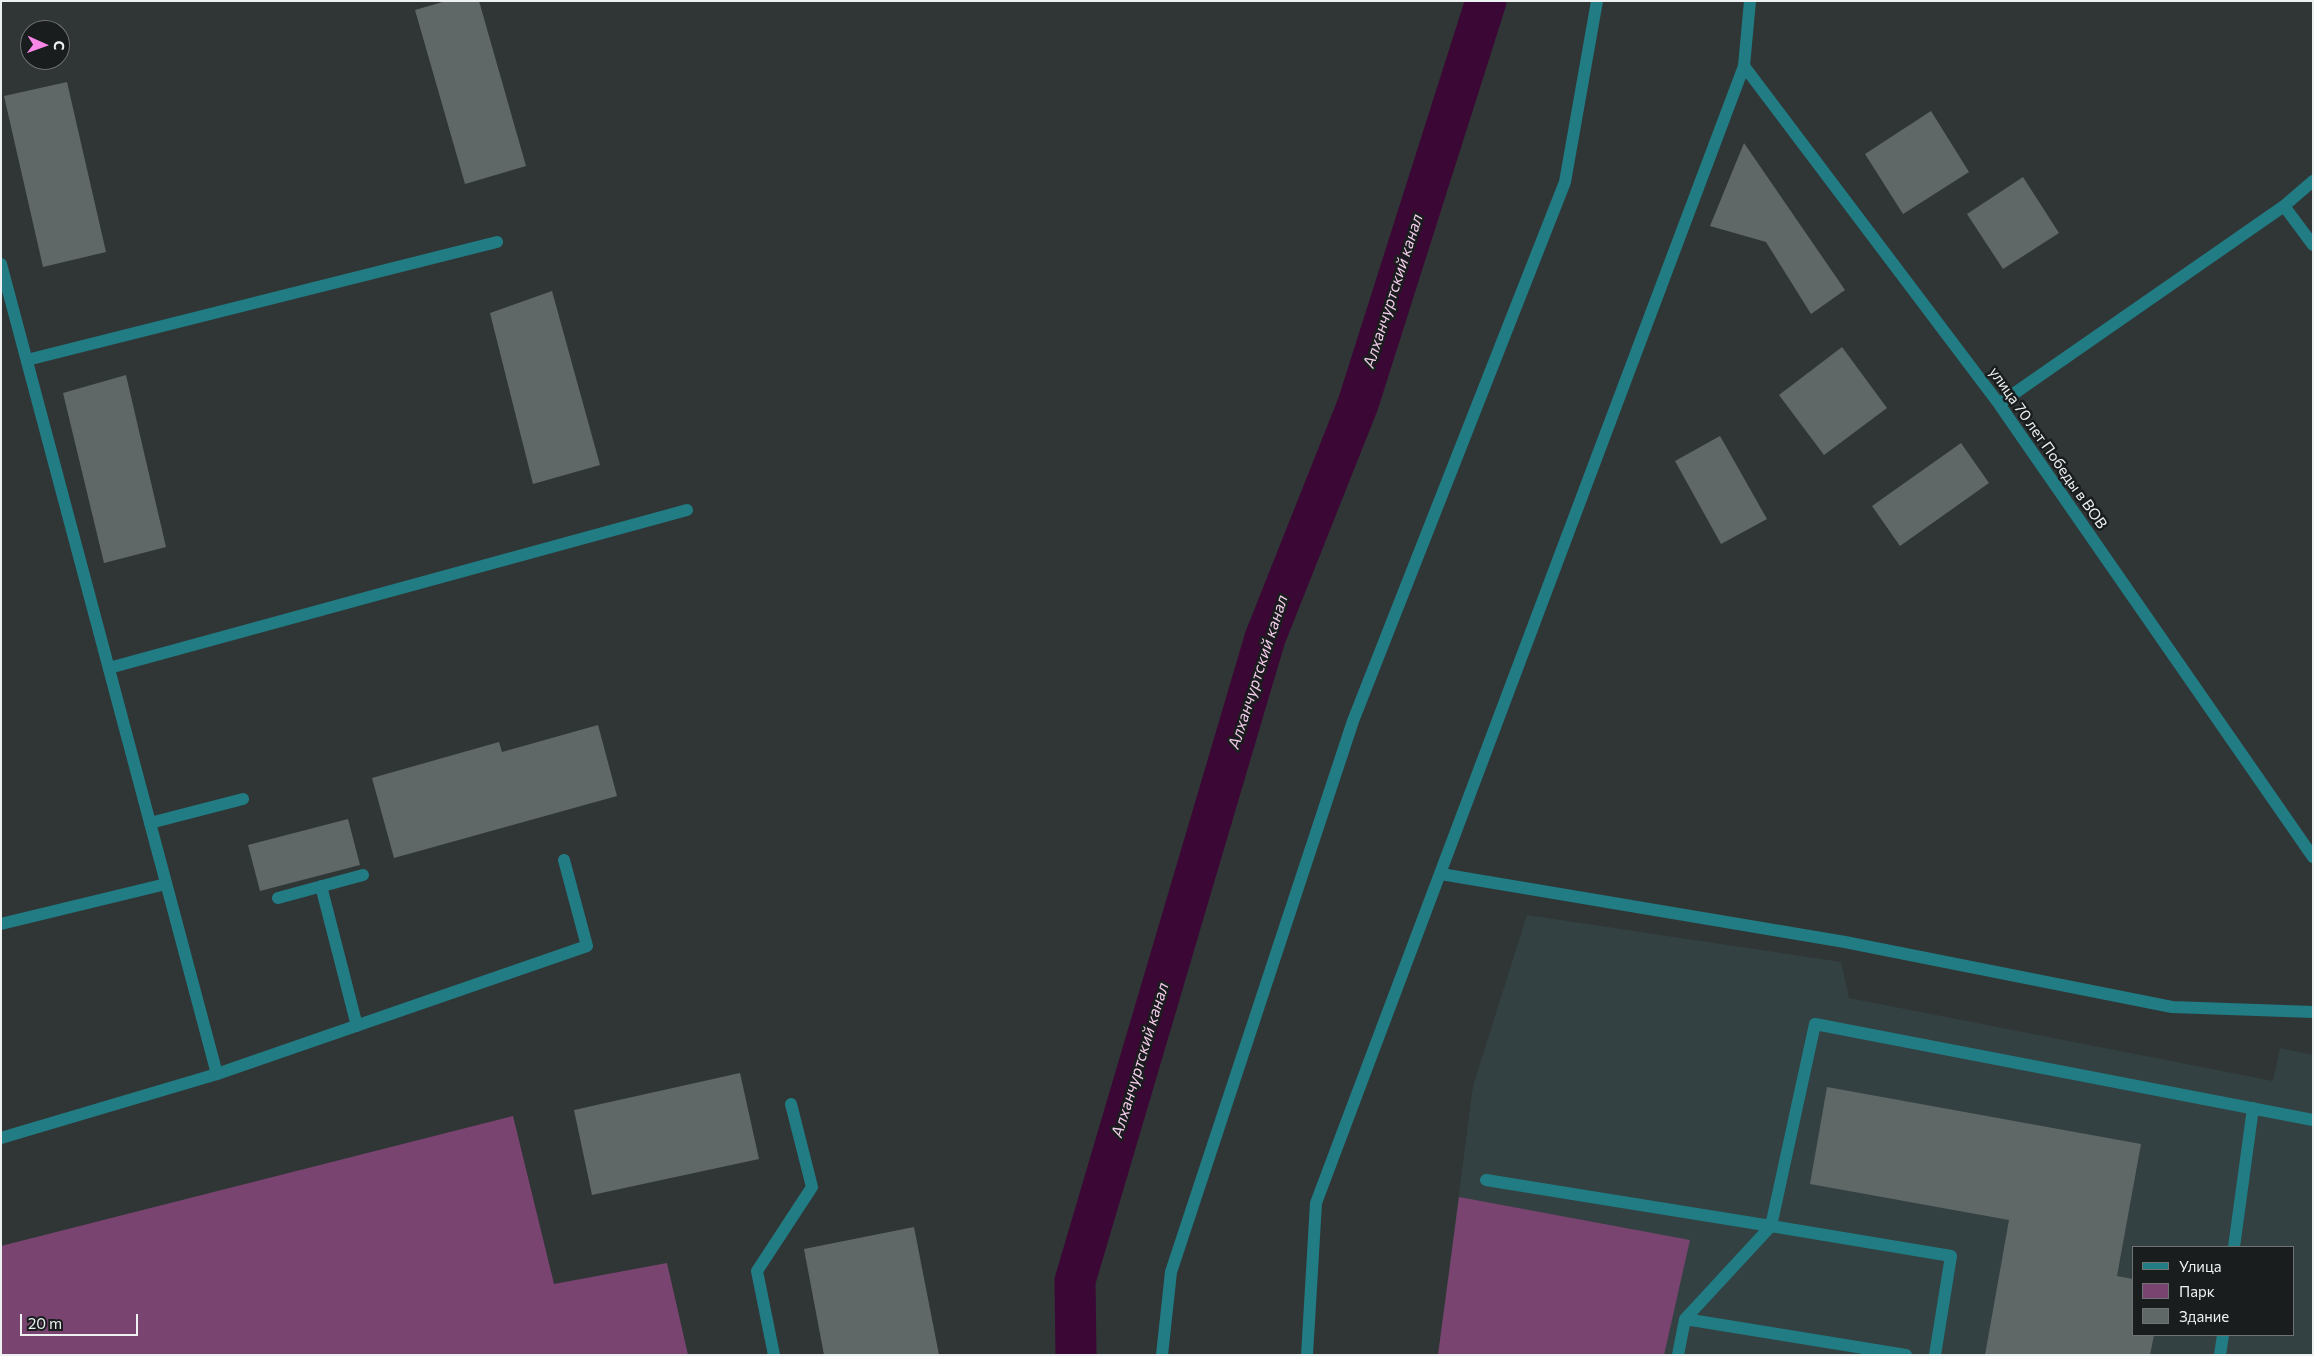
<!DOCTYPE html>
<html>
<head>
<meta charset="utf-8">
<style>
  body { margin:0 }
  #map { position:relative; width:2314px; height:1356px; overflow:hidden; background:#303636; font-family:Commissioner,sans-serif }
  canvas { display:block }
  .frame { position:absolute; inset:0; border:2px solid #eef1f2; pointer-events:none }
  .legend { position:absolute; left:2132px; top:1246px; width:162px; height:90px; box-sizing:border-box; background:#1a1d1d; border:1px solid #6f7272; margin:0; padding:6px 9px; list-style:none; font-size:15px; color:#eef1f2 }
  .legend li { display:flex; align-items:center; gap:10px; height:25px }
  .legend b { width:25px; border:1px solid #6f7272 }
  .north { position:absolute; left:20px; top:20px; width:50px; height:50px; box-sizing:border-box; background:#1a1d1d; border:1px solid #6f7272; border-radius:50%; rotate:92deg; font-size:14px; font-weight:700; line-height:20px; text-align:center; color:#eef1f2 }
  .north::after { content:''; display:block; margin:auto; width:18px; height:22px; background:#f987e8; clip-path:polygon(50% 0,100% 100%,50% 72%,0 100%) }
  .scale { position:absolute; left:20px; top:1314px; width:118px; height:22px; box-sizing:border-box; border:2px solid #eef1f2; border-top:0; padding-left:6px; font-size:15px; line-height:18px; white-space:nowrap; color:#eef1f2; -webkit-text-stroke:4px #1a1d1d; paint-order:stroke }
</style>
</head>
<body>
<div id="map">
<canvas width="2314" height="1356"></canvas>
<div class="frame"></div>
<ul class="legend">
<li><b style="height:6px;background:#217c84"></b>Улица</li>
<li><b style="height:14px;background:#7a4471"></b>Парк</li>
<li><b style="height:14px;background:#606767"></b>Здание</li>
</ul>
<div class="north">С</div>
<div class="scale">20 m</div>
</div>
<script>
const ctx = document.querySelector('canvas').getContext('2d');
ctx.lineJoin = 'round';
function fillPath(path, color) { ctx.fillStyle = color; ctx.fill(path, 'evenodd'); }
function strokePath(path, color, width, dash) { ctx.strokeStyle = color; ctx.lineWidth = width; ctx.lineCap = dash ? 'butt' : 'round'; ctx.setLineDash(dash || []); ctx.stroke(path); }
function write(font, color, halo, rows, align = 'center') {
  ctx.font = font + ' Commissioner,sans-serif'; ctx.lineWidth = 5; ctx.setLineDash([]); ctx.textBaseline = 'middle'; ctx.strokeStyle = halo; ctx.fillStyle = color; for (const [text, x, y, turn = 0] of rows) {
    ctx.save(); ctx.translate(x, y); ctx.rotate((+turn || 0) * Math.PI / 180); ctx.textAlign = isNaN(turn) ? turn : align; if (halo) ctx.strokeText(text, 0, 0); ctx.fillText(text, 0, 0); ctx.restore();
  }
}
const built = new Path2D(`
  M1527,915l314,47 8,36 424,83 7,-33 33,7v300h-875l35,-269zM2133,1247h160v88h-160z`);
const green = new Path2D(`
  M513,1116l41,168 113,-21 21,92h-687v-109z
  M1459,1197l231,43 -26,115h-226z`);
const canal = new Path2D(`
  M1076,1355l-1,-74 190,-643 93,-234 128,-403`);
const building = new Path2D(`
  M446,1h33l47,165 -61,18 -50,-174z
  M67,82l39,170 -63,15 -39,-171z
  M1931,111l38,61 -66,42 -38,-60z
  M1744,143l101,147 -34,24 -45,-72 -56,-16z
  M2023,177l36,56 -56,36 -36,-55z
  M552,291l48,174 -67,19 -43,-171z
  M1842,347l45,61 -63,47 -45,-60z
  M126,375l40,172 -62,16 -41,-170z
  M1720,436l47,83 -46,25 -46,-83z
  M1961,443l28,40 -89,63 -28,-40z
  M598,725l19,71 -223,62 -22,-80 127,-36 3,10z
  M348,819l12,46 -100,26 -12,-46z
  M740,1073l19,86 -167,36 -18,-85z
  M1827,1087l314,57 -24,132 16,3v56h21l-4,20h-165l24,-135 -199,-36z
  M914,1227l25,128h-115l-20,-106z`);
const lane = new Path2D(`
  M1744,66l6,-65
  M27,360l470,-118
  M109,668l578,-158
  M150,823l93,-24
  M1441,874l404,68 327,65 141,5
  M321,886l36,140
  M278,898l85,-23
  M1,924l165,-40
  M1,1138l216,-64 370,-128 -23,-86
  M1486,1180l285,46 44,-202 498,96
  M2234,1247l19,-139
  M1685,1319l221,36
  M1678,1355l7,-36 86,-93 180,30 -16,99
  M2220,1355l3,-20`);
const street = new Path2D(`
  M1744,66l255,338 314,453
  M2284,206l29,39
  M1,264l216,810
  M1999,404l285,-198 29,-25
  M774,1355l-17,-84 55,-84 -21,-83
  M1162,1355l9,-83 182,-551 212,-539 32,-181
  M1307,1355l9,-152 428,-1137`);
const streetNames = [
  ["улица 70 лет Победы в ВОВ",2048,448,55]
];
const waterNames = [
  ["Алханчуртский канал",1393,291,-72],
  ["Алханчуртский канал",1258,672,-72],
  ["Алханчуртский канал",1140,1060,-73]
];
fillPath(built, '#334142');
fillPath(green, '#7a4471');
strokePath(canal, '#3b0735', 41);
fillPath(building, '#606767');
strokePath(lane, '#217c84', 12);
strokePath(street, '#217c84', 12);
write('15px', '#eef1f2', '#1a1d1d', streetNames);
write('italic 16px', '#f5cdec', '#1a1d1d', waterNames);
</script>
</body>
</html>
